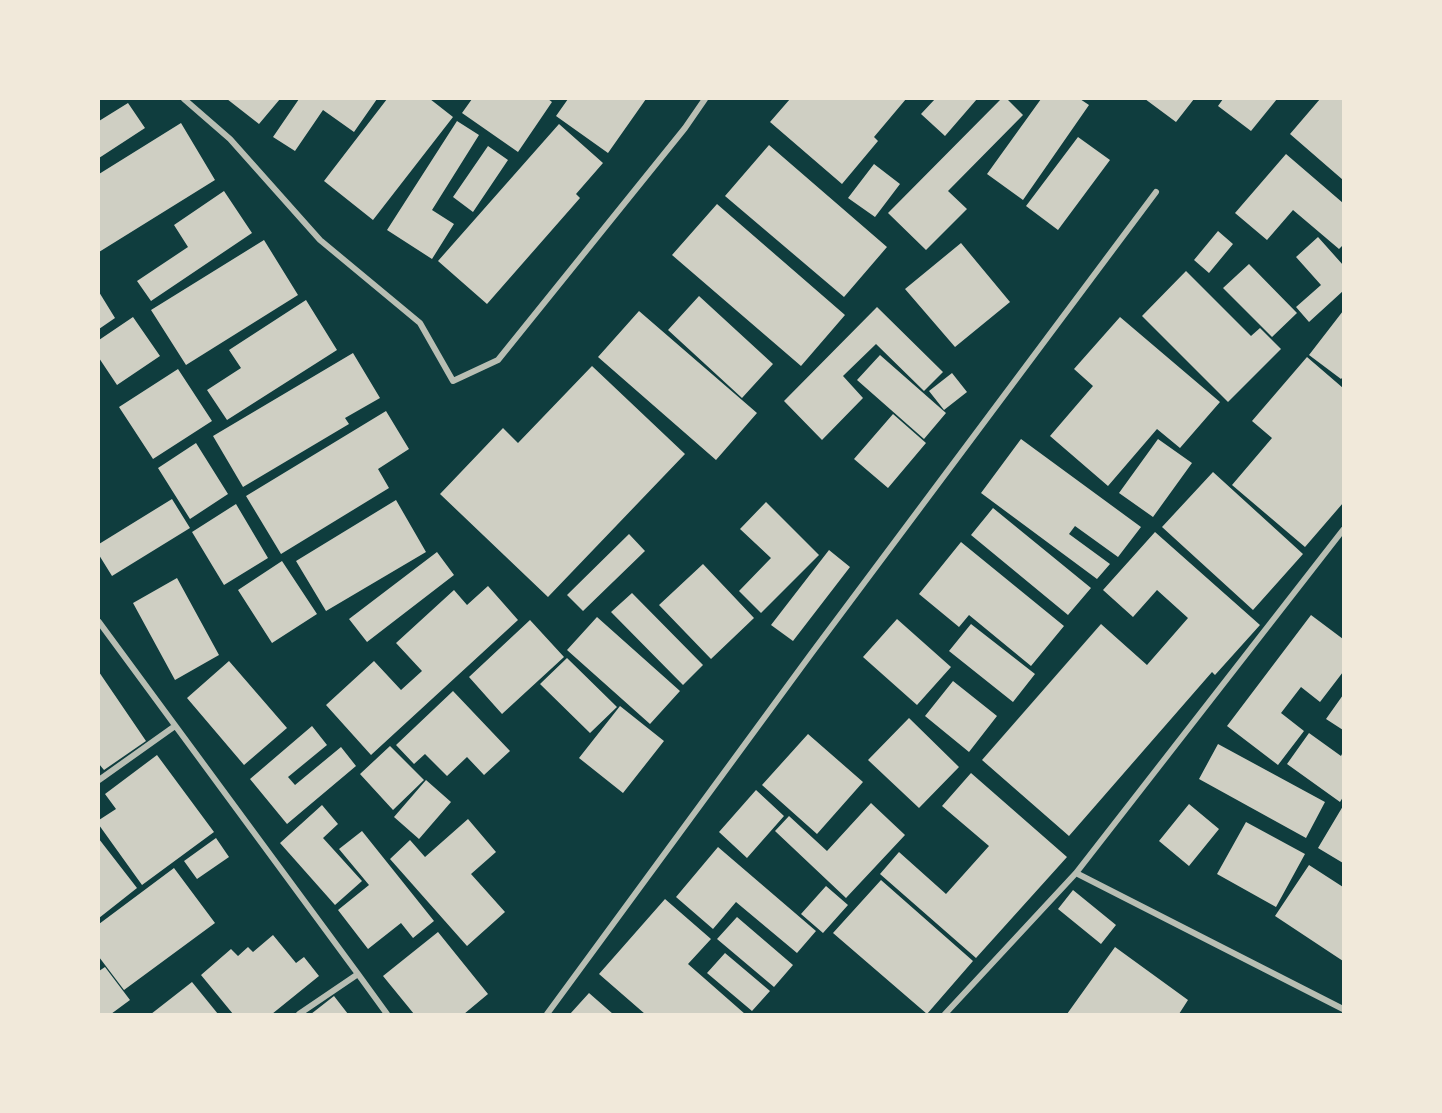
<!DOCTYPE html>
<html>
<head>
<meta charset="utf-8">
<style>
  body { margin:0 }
  #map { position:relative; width:1442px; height:1113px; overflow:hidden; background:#0f3d3e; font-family:"Nunito Sans",sans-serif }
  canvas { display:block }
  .frame { position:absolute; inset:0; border:100px solid #f1e9da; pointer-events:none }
</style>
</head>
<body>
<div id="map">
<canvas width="1442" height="1113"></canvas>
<div class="frame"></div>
</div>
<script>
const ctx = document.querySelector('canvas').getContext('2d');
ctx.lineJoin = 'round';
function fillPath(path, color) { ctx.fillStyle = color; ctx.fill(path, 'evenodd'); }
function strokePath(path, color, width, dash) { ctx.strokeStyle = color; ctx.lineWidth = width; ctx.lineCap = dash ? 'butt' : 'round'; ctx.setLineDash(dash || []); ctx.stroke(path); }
const building = new Path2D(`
  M227,99h53l-21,25z
  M299,99h78l-23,33 -31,-22 -28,41 -22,-14z
  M387,99h43l23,18 -80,103 -49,-39z
  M472,99h76l4,3 -34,50 -56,-39z
  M568,99h78l-38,54 -52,-37z
  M790,99h116l-32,38 4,4 -36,43 -72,-62z
  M935,99h42l-32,37 -24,-22z
  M1001,99h6l16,16 -75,76 19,18 -41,41 -38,-37z
  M1041,99h39l9,6 -66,95 -36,-26z
  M1145,99h49l-18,23z
  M1223,99h54l-26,32 -33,-25z
  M1320,99h23v81l-53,-46z
  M128,103l17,25 -46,30v-37z
  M457,121l22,14 -47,75 22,14 -22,35 -45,-29z
  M181,123l34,57 -116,72v-78z
  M559,124l44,39 -27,31 4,4 -93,106 -49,-43z
  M1078,137l32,23 -52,70 -32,-24z
  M769,145l118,102 -43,50 -119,-101z
  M488,146l20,14 -35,52 -20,-15z
  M1286,154l57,49v42l-4,4 -46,-39 -26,30 -32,-27z
  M874,164l26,20 -25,33 -27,-19z
  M224,191l28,42 -101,68 -14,-20 51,-34 -14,-22z
  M717,204l128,111 -44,51 -129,-111z
  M1218,231l15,13 -24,29 -15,-13z
  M1318,237l25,28v26l-34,31 -13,-15 25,-22 -25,-28z
  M264,240l34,55 -112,70 -35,-55z
  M961,243l49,59 -55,45 -50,-58z
  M1249,264l48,49 -25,24 -49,-49z
  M1186,271l65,65 9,-8 21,21 -53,53 -86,-86z
  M99,292l16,26 -16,11z
  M699,296l74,68 -31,34 -74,-68z
  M306,300l31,50 -110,70 -20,-30 34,-22 -12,-18z
  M877,307l66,65 -19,19 -48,-47 -33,32 20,22 -41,42 -38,-39z
  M639,311l118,102 -41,47 -118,-103z
  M1343,311v66l-2,2 -32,-24z
  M133,317l27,39 -43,29 -18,-27v-18z
  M1120,317l100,85 -40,46 -23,-19 -49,57 -58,-50 43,-50 -19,-17z
  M353,353l27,45 -35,20 4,6 -106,63 -30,-51z
  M880,355l66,58 -22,26 -67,-59z
  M1307,357l36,31v115l-38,44 -73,-62 40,-47 -20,-17z
  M592,366l93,88 -137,143 -108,-103 63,-66 15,15z
  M178,369l34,52 -59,38 -34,-52z
  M952,373l15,19 -23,18 -15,-19z
  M386,411l23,38 -31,20 11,19 -108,66 -35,-58z
  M893,414l33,29 -38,45 -34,-29z
  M1021,439l120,88 -23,30 -43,-31 -6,8 41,30 -13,15 -116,-86z
  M1158,439l34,24 -39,54 -34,-24z
  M196,443l32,51 -38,25 -32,-51z
  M1213,472l90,82 -50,56 -91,-83z
  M172,499l18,29 -78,48 -13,-21v-11z
  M396,500l30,52 -100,59 -30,-50z
  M766,502l53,53 -58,58 -22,-22 32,-33 -31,-29z
  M236,504l32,54 -44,27 -32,-53z
  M993,508l98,80 -23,27 -97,-80z
  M1155,532l105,93 -45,50 -3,-3 -143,164 -87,-76 119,-136 46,41 41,-47 -31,-28 -24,27 -30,-27z
  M629,534l16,17 -62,60 -16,-16z
  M961,542l103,84 -33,40 -62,-51 -10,12 -40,-33z
  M829,550l21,17 -57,74 -22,-16z
  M437,552l17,23 -87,67 -18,-23z
  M282,561l35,53 -45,29 -34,-53z
  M703,564l51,54 -43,41 -52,-54z
  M177,578l42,77 -44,25 -42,-77z
  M488,586l30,34 -147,135 -45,-50 48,-44 27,29 21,-19 -26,-28 58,-53 13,15z
  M632,593l71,72 -20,20 -72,-73z
  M1311,615l32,24v33l-23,30 -19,-15 -20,26 23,18 -26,34 -51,-39z
  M597,617l83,74 -30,33 -83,-74z
  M897,619l54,48 -34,38 -54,-48z
  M530,620l34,37 -62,57 -33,-37z
  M971,624l64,50 -22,28 -64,-51z
  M567,658l50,49 -27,26 -50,-49z
  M229,661l58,67 -43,37 -57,-67z
  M99,672l47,69 -42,29 -5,-6z
  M953,681l44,35 -28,36 -44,-36z
  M453,691l57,60 -26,24 -17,-18 -20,19 -22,-22 -11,10 -18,-19z
  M1343,695v35l-17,-11z
  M620,706l44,35 -41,52 -44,-35z
  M909,718l50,49 -40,41 -51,-48z
  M312,726l15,19 -39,32 7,8 46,-38 15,19 -69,58 -37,-45z
  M1309,733l32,23 2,-4v45l-3,5 -53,-38z
  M808,734l55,48 -46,52 -55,-49z
  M1218,744l107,58 -19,36 -107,-59z
  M390,746l34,34 -31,30 -33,-36z
  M157,755l57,77 -72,53 -43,-60v-5l17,-11 -11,-15z
  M971,773l96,84 -91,101 -96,-84 19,-22 47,42 43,-48 -47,-40z
  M426,780l25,22 -32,37 -25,-22z
  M756,790l28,26 -37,42 -28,-26z
  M871,803l34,32 -59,63 -71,-67 14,-15 38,35z
  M1189,804l30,25 -30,37 -30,-25z
  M322,805l16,19 -15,14 39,43 -27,24 -55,-62z
  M1343,806v57l-25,-15z
  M468,819l28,33 -25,22 34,38 -38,34 -77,-87 20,-19 15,17z
  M1246,822l59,32 -29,53 -59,-33z
  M362,831l72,90 -21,17 -12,-15 -33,26 -30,-39 31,-25 -30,-36z
  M216,838l13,19 -32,22 -13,-18z
  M99,839l38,49 -38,30z
  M718,847l98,84 -19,22 -61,-51 -23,27 -37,-32z
  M1309,865l34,22v74l-68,-45z
  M174,868l41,55 -91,67 -25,-33v-33z
  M881,880l92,81 -46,53 -94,-81z
  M826,886l22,19 -25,28 -22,-19z
  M1073,890l43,35 -15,19 -43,-35z
  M665,899l46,40 -23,25 57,50h-100l-46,-40z
  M737,917l56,48 -19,22 -57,-48z
  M438,932l50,62 -24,20h-50l-31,-38z
  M273,935l23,28 8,-6 15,19 -47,38h-39l-32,-39 30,-26 7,7 10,-9 5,5z
  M1115,947l73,53 -9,14h-112z
  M725,953l45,38 -18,20 -45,-38z
  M105,967l25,33 -19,14h-12v-43z
  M192,982l26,32h-67z
  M589,993l24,21h-43z
  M334,996l14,18h-37z`);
const minor = new Path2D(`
  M184,99l46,40 90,101 100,83 33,58 45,-21 187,-232 20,-29
  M99,622l259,352
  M99,780l76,-54
  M1076,873l267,136
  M299,1014l59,-40 29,40
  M547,1014l264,-360 345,-462
  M945,1014l131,-141 267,-343`);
fillPath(building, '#cfcfc3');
strokePath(minor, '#b8beb3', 6);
</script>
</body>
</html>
